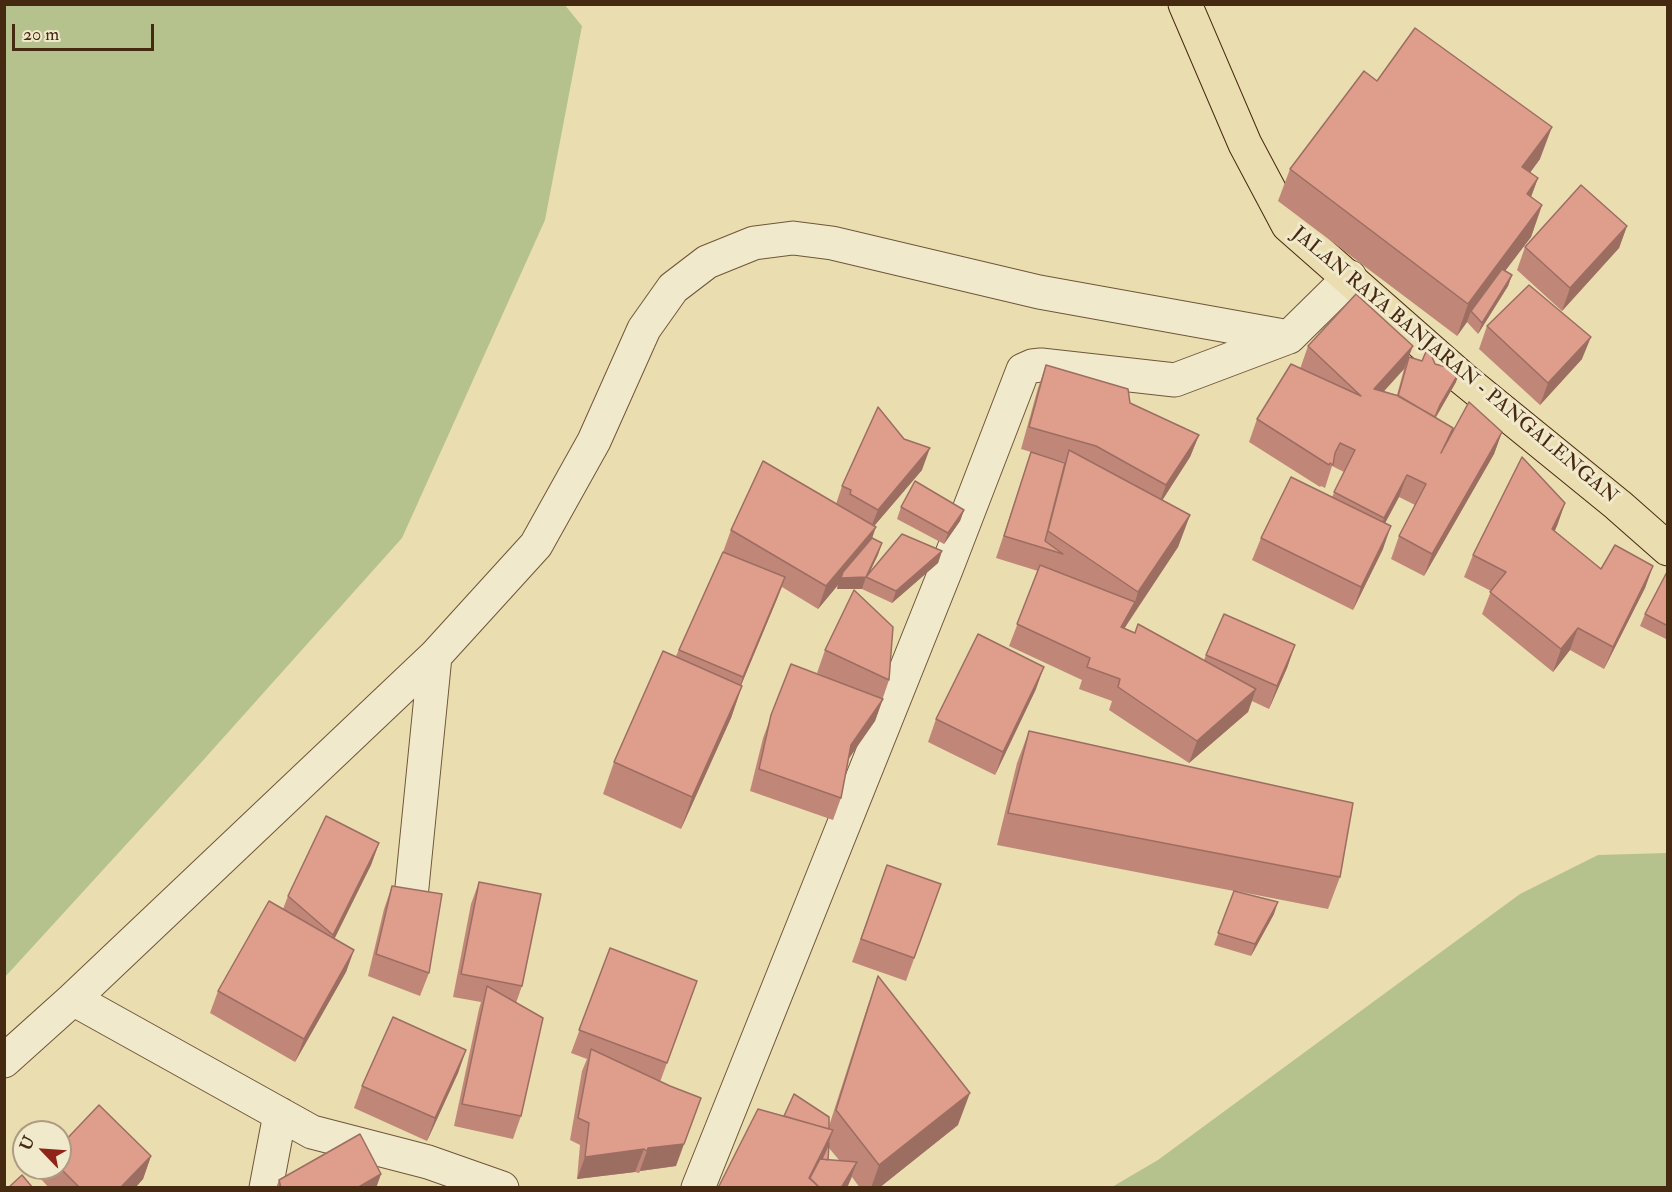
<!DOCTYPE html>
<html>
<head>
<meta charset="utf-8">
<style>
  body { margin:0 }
  #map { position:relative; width:1672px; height:1192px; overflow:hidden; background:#eaddb0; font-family:"IM FELL Double Pica",serif }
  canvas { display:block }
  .frame { position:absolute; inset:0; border:6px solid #462911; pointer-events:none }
  .north { position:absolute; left:12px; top:1120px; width:60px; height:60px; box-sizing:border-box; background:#f1e9cc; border:2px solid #ad9c81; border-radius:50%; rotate:295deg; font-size:16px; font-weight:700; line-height:24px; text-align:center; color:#462911 }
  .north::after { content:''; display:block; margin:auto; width:21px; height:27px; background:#8f2418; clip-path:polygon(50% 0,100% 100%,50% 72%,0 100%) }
  .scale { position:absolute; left:12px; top:24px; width:142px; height:27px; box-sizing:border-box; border:3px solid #462911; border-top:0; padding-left:8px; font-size:18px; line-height:21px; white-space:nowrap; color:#462911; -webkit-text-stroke:4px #f1e9cc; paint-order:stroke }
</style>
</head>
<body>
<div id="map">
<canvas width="1672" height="1192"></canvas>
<div class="frame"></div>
<div class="north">U</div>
<div class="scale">20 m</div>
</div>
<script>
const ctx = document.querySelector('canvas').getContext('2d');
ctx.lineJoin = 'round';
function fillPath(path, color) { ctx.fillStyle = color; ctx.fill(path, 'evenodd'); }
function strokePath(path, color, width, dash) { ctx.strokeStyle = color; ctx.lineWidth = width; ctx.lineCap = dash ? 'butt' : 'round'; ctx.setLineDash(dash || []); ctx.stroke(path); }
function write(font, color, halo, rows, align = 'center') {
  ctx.font = font + ' "IM FELL Double Pica",serif'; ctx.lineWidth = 6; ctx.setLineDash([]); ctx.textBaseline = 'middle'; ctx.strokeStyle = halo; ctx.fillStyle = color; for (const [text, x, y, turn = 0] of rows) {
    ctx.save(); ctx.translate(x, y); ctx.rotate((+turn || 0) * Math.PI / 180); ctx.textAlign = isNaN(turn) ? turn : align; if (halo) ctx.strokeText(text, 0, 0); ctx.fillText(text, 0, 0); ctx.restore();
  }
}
const green = new Path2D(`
  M5,4h559l18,22 -37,194 -143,318 -204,228 -193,211z
  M1667,853v334h-555l46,-27 362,-266 78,-39z`);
const minor = new Path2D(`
  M411,897l24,-241
  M73,999l239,133 116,30 74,26
  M4,1061l69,-62 362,-343 101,-111 58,-104 50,-112 29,-41 34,-26 47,-19 39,-5 39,5 207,49 250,45 61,-60
  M266,1188l14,-74
  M698,1188l249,-621 76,-197 9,-4 9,-1 134,15 114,-43`);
const major = new Path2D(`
  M1185,4l60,140 43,81 174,153 156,127 50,44`);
const wall = new Path2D(`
  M1377,81l163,78 -10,13 8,6 -7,19 11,8 -11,32 -26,34 7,4 -4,11 -30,48 -11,-12 -10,14 -179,-135 12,-32z
  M1627,226l-8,22 -57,63 -45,-41 8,-23z
  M1487,326l95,33 -42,46 -61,-56z
  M1308,346l101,11 26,7 21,18 -20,35 14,19 52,-4 -8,22 -70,122 -33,-17 8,-23 16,-31 -16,-8 -14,26 -2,26 -30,61 -101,-50 9,-22 71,-41 12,-25 -12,-6 -7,22 -4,-2 -1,1 -71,-45 8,-23 43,-50zM1404,369l-7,26 -13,-4z
  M1046,365l153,70 -9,22 -28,43 28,15 -12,32 -54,82 80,31 2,-5 89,-10 -8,23 -18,41 -17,-8 -4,11 -59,51 -80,-53 3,-9 -33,-12 3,-9 -73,-34 29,-75 -42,-13 35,-106 -10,-3 17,-61zM1034,453l31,9v1z
  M922,470l-48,56 -2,12 10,5 -13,31 73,-23 -4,12 -46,40 -30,-14h-25l1,-4 -20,24 -36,-22 -41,98 1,1 -11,32 -50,111 -78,-35 11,-32 62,-106 47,-104 8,-22 105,-26 6,-18z
  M1565,503l-10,28 46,38 52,-3 -8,22 -41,81 -34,-19 -17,22 -71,-58 9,-23 -27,-14 9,-22z
  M901,507l63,3 -4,11 -16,23 -47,-25z
  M1668,570v70l-28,-14 5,-12z
  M825,650l64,30 -14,41 -27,39 -7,38 -8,22 -83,-29 13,-53 28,-74 37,14 -11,-5z
  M1036,689l-41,86 -67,-33 8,-23z
  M1029,731l311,146 -12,32 -92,-18 38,23 -23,42 -37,-11 20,-54 -237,-46 20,-82z
  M379,843l-8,22 -37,73 20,12 -8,22 -51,90 -85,-49 8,-22 65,-82 5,-13z
  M887,865l54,19 -35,97 -54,-19z
  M479,882l43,104 -6,17 5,113 -8,23 -59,-13 25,-117 2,-7 -28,-5 18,-93z
  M392,886l37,87 -9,23 -52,-20 16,-67z
  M610,948l87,33 -37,101 16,84 -36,5 -1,2 -4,-1 -58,7 3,-34 -10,-5 12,-69 5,-12 -16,-6z
  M878,976l80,149 -79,63h-19l-8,-11 -5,11h-129l66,-72 45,10 38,-118zM829,1148l10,12h-11z
  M466,1050l-8,23 -31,68 -73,-33 8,-22z
  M151,1156l-8,23 -8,9h-86l-8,-9 4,-11h15z
  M381,1174l-5,14h-100l3,-8z`);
const shadedWall = new Path2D(`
  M1552,127l-12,32 -29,40 11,-32z
  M1538,178l-12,32 1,-16z
  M1542,205l-11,32 -58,76 -2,-2 -4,11 -10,14 11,-32z
  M1627,226l-8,22 -57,63 8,-23z
  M1512,275l-4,11 -30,48 4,-11z
  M1591,337l-9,22 -42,46 8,-22z
  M1413,346l-9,23 -38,42 8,-22z
  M1460,371l-4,11 -20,35 4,-12z
  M1502,432l-8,22 -70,122 8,-22z
  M1199,435l-9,22 -32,50 8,-22z
  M930,448l-8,22 -53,62 9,-22z
  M1407,475l-8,22 -23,43 8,-22z
  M1565,503l-8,23 -13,25 8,-22z
  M964,510l-4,11 -16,23 4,-11z
  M1190,515l-12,32 -51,77 -15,26 9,-23 14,-25 3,-10z
  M1391,526l-8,23 -30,61 8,-23z
  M876,527l-8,23 -2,27 -4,12h-25l1,-4 -20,24 8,-23z
  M882,543l-4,12 -11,23 -1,-1z
  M942,551l-4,12 -46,40 4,-12z
  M1653,566l-8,22 -41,81 9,-22z
  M785,577l-8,22 -42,101 8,-23z
  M1578,628l-8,22 -17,22 8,-23z
  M1295,645l-8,23 -18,41 8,-23z
  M1044,667l-8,22 -41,86 8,-23z
  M742,686l-11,32 -50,111 11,-32z
  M1256,689l-8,23 -59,51 8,-22z
  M883,699l-8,22 -33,47 9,-23z
  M379,843l-8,22 -46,93 8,-23z
  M1278,902l-4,12 -23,42 4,-12z
  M354,950l-8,22 -51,90 9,-23z
  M466,1050l-8,23 -31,68 8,-23z
  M970,1093l-12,32 -79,63h-8l8,-23z
  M701,1098l-25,68 -36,5 -1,2 9,-25z
  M833,1130l-10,30 -15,28 1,-10z
  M644,1149l-9,23 -58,7 8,-22z
  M151,1156l-8,23 -8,9h-15z
  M857,1162l-10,26h-6z
  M381,1174l-5,14h-19z`);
const building = new Path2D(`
  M1415,28l137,99 -30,40 16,11 -11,16 15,11 -74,99 -178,-135 74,-98 13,10z
  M1581,185l46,41 -57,62 -45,-41z
  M1502,269l10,6 -30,48 -11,-12z
  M1529,285l62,52 -43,46 -61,-57z
  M1356,294l57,52 -39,43 25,7 54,32 -12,25 28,-51 33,30 -70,122 -33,-18 27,-52 -19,-9 -23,43 -50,-26 21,-42 -15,-7 -5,10 -2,12 -3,-2 -1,2 -72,-46 34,-55 70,32 -53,-50z
  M1428,347l7,17 25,7 -20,34 -5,12 -37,-21 11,-39 13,4z
  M1046,365l82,24 2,14 69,32 -33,50 -70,-39 -67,-19z
  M878,407l26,32 26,9 -52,62 -28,-16 1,-4 -9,-4z
  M1069,450l121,65 -52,77 -90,-61z
  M1031,452l34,11 -20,78 18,13 -59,-18z
  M1522,457l43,46 -13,26 49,40 14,-24 38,21 -40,81 -35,-19 -17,21 -71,-57 16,-20 -33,-17z
  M763,461l113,66 -50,59 -95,-56z
  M1291,477l100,49 -30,61 -100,-49z
  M915,481l49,29 -16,23 -47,-26z
  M902,534l40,17 -46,40 -30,-14z
  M872,538l10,5 -16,34 -25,1 2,-6z
  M723,552l62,25 -42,100 -64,-27z
  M1040,565l95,37 -14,25 14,6 3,-9 118,65 -59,52 -79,-54 2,-8 -33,-12 3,-9 -73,-34z
  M1668,570v56l-23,-12z
  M854,590l39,37 -4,53 -64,-30z
  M1224,614l71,31 -18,41 -71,-31z
  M978,634l66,33 -41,85 -67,-33z
  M663,651l79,35 -50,111 -78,-35z
  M791,664l92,35 -32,46 -10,53 -82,-29 12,-54z
  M1029,731l324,72 -13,74 -332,-64z
  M326,816l53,27 -46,92 -45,-39z
  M887,865l54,19 -27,74 -53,-19z
  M479,882l62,12 -19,92 -61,-12z
  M392,886l50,8 -13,79 -53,-19z
  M1234,891l44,11 -23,42 -37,-11z
  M269,901l85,49 -50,89 -86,-48z
  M610,948l87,33 -30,82 -88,-33z
  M878,976l92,117 -91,72 -43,-55z
  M487,986l56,32 -22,98 -59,-12z
  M393,1017l73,33 -31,68 -73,-32z
  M591,1049l79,37 31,12 -17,46 -36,4 -1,3 -3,-2 -59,8 4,-34 -11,-5z
  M794,1094l35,23v12l-45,-13z
  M99,1105l52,51 -31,32h-40l-20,-20v-22z
  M758,1109l75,21 -24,48 11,10h-102z
  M360,1134l21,40 -24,14h-76l-2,-8z
  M829,1143l-1,17 -6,-1 4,-9z
  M820,1159l37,3 -16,26h-21l-10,-10z
  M22,1175l11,13h-25z`);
const streetNames = [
  ["JALAN RAYA BANJARAN - PANGALENGAN",1454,366,40]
];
fillPath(green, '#b5c28d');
strokePath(minor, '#6f5639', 35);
strokePath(major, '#462911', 35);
strokePath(minor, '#f1e9cc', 33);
strokePath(major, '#eaddb0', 33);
fillPath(wall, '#c08778');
fillPath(shadedWall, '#9c6e62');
fillPath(building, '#df9d8c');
strokePath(building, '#9c6e62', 1.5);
write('20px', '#462911', '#f1e9cc', streetNames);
</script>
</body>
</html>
